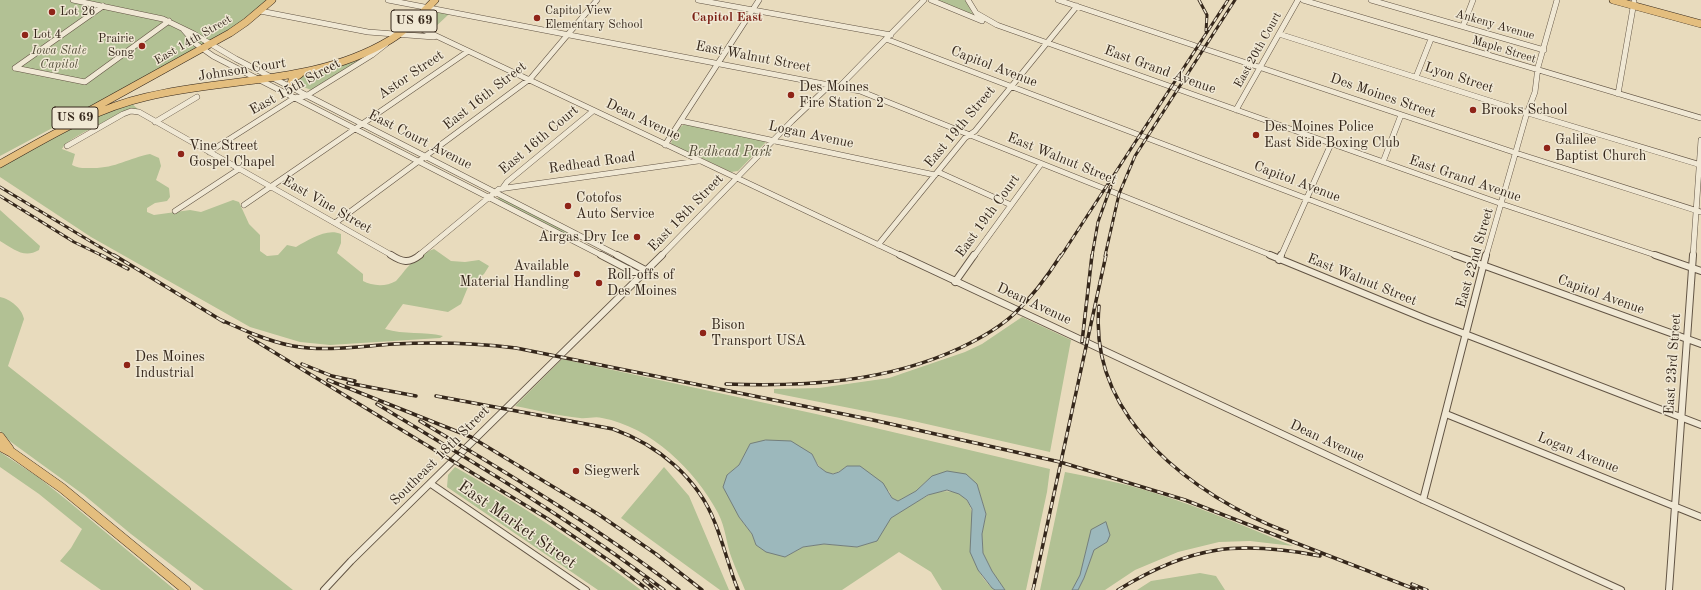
<!DOCTYPE html>
<html>
<head>
<meta charset="utf-8">
<style>
  body { margin:0 }
  canvas { display:block; background:#e8dbbd }
</style>
</head>
<body>
<canvas width="1701" height="590"></canvas>
<script>
const ctx = document.querySelector('canvas').getContext('2d');
ctx.lineJoin = 'round';
function fillPath(path, color) { ctx.fillStyle = color; ctx.fill(path, 'evenodd'); }
function strokePath(path, color, width, dash) { ctx.strokeStyle = color; ctx.lineWidth = width; ctx.lineCap = dash ? 'butt' : 'round'; ctx.setLineDash(dash || []); ctx.stroke(path); }
function write(font, color, halo, rows, align = 'center') {
  ctx.font = font + ' "Old Standard TT",serif'; ctx.lineWidth = 3; ctx.setLineDash([]); ctx.textBaseline = 'middle'; ctx.strokeStyle = halo; ctx.fillStyle = color; for (const [text, x, y, turn = 0] of rows) {
    ctx.save(); ctx.translate(x, y); ctx.rotate((+turn || 0) * Math.PI / 180); ctx.textAlign = isNaN(turn) ? turn : align; if (halo) ctx.strokeText(text, 0, 0); ctx.fillText(text, 0, 0); ctx.restore();
  }
}
const green = new Path2D(`
  M0,0h268l-34,27 -133,75 -101,54z
  M937,0h29l6,13 14,8z
  M431,11l18,3 -19,18 -15,-7 13,-13z
  M379,48l-68,42 -17,-7 2,-5z
  M131,103l9,8 -5,-1c-16,7 -66,25 -73,39l13,5 -3,11c7,4 13,3 21,3 23,0 36,-10 57,-14l9,4 2,8 -5,14 13,8 1,9 -3,4 -12,2 -8,5v4l7,3 36,-5 11,2 32,-12 6,2 10,22 11,11v16l7,5 11,-1 9,-10 9,2c13,-7 30,-19 45,-13v9l-4,10 26,21v7c9,5 23,6 33,0 2,-2 4,-5 6,-7 7,-10 20,-21 32,-25l17,12 14,1 14,-2 10,6 -5,8 -16,13 -7,17 -13,8 -45,-8 -18,25c19,6 39,2 58,7l-3,2 -110,7 -30,-3 -50,-15 -159,-90 -91,-60v-10l78,-44z
  M685,124l80,17 1,1 -28,29 -7,1 -60,-28c1,-6 7,-17 14,-20z
  M500,197l68,35v2l-2,1 -67,-35 -1,-2z
  M0,210l40,36 -1,4c-15,9 -25,-1 -39,-9z
  M0,297c10,2 22,11 24,22l-16,47 285,224h-89l-73,-56 -47,-39 -73,-53 -11,-11z
  M1022,317l49,23 -21,112 -150,-34 -126,-25v-4l45,-1 70,-10 76,-26 17,-8z
  M562,359l254,55 234,55 -3,23 -21,98h-21l-13,-19 -9,-18 -1,-19 4,-20 -9,-30 -45,-8 -16,15 -18,10 -6,-3 -3,-7 -42,-25c-18,15 -26,6 -35,-12l-62,-10 -11,21 -12,10 12,42 13,17 4,11 29,12 18,-10 21,-3 33,3 19,-6c5,-7 9,-18 15,-23 5,-4 37,-23 42,-25 54,-13 36,45 45,76 2,6 11,17 17,21h-53l-11,-18 -32,-20 -57,38h-97c-4,-10 -9,-20 -13,-31 -6,-15 -6,-31 -14,-46 -23,-43 -67,-86 -116,-95 -7,-2 -15,1 -22,0 -22,-2 -44,-8 -65,-12z
  M0,452l38,25 30,24 107,89h-74l-41,-29 11,-13 11,-19 -43,-35 -39,-27z
  M455,467c65,37 126,78 186,123h-43l-151,-103 1,-12z
  M664,467l25,29 40,94h-9l-99,-72z
  M1065,472c20,4 42,8 62,13 57,15 112,39 166,61l-43,-5 -31,1 -41,10 -43,18 -30,20h-27l6,-12 10,-28 5,-4 9,-17 -2,-6 -17,16 -9,37 -8,14h-32z
  M1200,573l16,3 9,14h-88l14,-9z`);
const water = new Path2D(`
  M766,440l25,1 21,13 6,12 8,6 7,2 6,-2 8,-6h13l23,17 9,15 6,3 18,-10 16,-15 15,-5 19,3 11,10 9,30 -4,20 1,19 9,18 13,19h-10l-3,-2 -14,-18 -8,-18 2,-43 -5,-9 -8,-6 -12,-4 -19,5 -37,23 -14,23 -20,6 -33,-3 -21,3 -18,10 -19,-5 -10,-7 -4,-11 -13,-17 -16,-30 4,-12 12,-10 11,-21z
  M1106,522l4,13 -3,7 -13,8 -10,28 -6,12h-6l8,-15 11,-45z`);
const minorFar1 = new Path2D(`
  M73,0l90,19 31,15 42,25 383,197
  M388,0l472,91 413,165
  M698,0l193,35
  M931,0l51,21
  M968,0l8,13 21,12 505,179 156,52
  M1058,0l458,153 185,59
  M1303,0l398,118
  M1371,0l173,50
  M260,11l108,21 66,5
  M411,24l491,232
  M1463,26l10,-26
  M183,29l13,15 17,12 390,200
  M1279,34l249,79 173,52
  M886,39l572,217
  M15,68l70,14 84,-61
  M15,68l88,-62
  M1416,77l15,-38
  M840,86l84,-86
  M1618,94l16,-92
  M1236,110l62,-110
  M681,121l254,54
  M155,122l42,-25
  M665,145l94,-145
  M67,146l56,-32 8,-3 8,1 254,144
  M209,152l85,-54 12,-2 66,-41 14,-11
  M1383,162l18,-47
  M938,172l73,33
  M502,189l5,-7 86,-71
  M244,205l223,-153
  M175,211l64,-42
  M335,223l196,-145 66,-78
  M878,245l87,-107 10,-7 102,-125
  M418,256l81,-67 199,-28
  M661,256l131,-135 39,-37
  M974,256l67,-92
  M1281,256l50,-112
  M1486,256l40,-140 9,-24 3,-25 19,-67
  M1693,256l8,-116`);
const minor = new Path2D(`
  M391,255c11,7 18,9 29,0
  M601,255l40,21
  M617,255l30,16
  M900,255l523,245 198,90
  M1270,255l156,64 275,106
  M1455,255l246,89
  M1655,255l46,16
  M1279,260l2,-5
  M955,282l19,-27
  M1446,414l255,103
  M431,484l155,106
  M1423,500l63,-245
  M324,590l27,-29 311,-306
  M1669,590l24,-335`);
const majorFar1 = new Path2D(`
  M1613,0l88,24
  M290,87l2,-7 8,-6
  M87,112l143,-79 16,-11 26,-22
  M0,164c47,-26 93,-55 146,-67 81,-20 169,-12 244,-57 17,-10 31,-26 45,-40`);
const major = new Path2D(`
  M0,437l9,12
  M0,446l11,6 51,36 124,102`);
const railFar1 = new Path2D(`
  M1199,0l8,15 -1,16
  M0,187l115,69
  M0,196l74,46 29,14
  M1061,256l167,-256
  M1092,256l6,-34 13,-36
  M1105,256l14,-62 16,-38 100,-156`);
const rail = new Path2D(`
  M101,255l27,14
  M114,255l110,67
  M1099,306c-11,113 95,190 188,226
  M219,319c24,11 48,22 74,27 34,6 68,0 101,-2 41,-2 81,-1 122,4l357,72 187,42 125,38 232,90
  M249,337l299,182 63,43 37,28
  M1082,342l10,-87
  M302,364l30,12 23,5
  M328,380l143,57 127,77 58,40 46,36
  M348,383l68,13
  M726,384c80,3 161,-2 234,-36 19,-9 39,-20 54,-34 19,-18 33,-37 47,-59
  M436,396l177,33c45,16 85,49 102,94 9,22 14,45 23,67
  M377,404c98,59 196,117 287,186
  M420,421c89,53 177,106 259,169
  M644,580l12,10
  M1412,584l15,6
  M1033,590l73,-335
  M1118,590c72,-44 119,-50 202,-34`);
const markers = [
  [52,12,4,"#8f2418"],
  [537,18,4,"#8f2418"],
  [25,35,4,"#8f2418"],
  [142,46,4,"#8f2418"],
  [791,95,4,"#8f2418"],
  [1473,110,4,"#8f2418"],
  [1256,135,4,"#8f2418"],
  [1547,148,4,"#8f2418"],
  [181,154,4,"#8f2418"],
  [568,206,4,"#8f2418"],
  [637,237,4,"#8f2418"],
  [577,274,4,"#8f2418"],
  [599,283,4,"#8f2418"],
  [703,333,4,"#8f2418"],
  [127,365,4,"#8f2418"],
  [576,471,4,"#8f2418"]
];
const farPoinames = [
  ["Capitol View",545,11],
  ["Elementary School",545,25],
  ["Lot 26",60,12],
  ["Lot 4",33,35],
  ["Prairie",134,39,"right"],
  ["Song",134,53,"right"]
];
const farStreetnames = [
  ["Ankeny Avenue",1495,25,16],
  ["East 14th Street",193,40,-30],
  ["East 20th Court",1258,50,-61],
  ["Maple Street",1504,50,17]
];
const farParknames = [
  ["Iowa State",59,51],
  ["Capitol",59,65]
];
const farNeighbourhoodnames = [
  ["Capitol East",727,18]
];
const shields = [
  [414,21,46],
  [75,118,46]
];
const shieldNames = [
  ["US 69",414,21],
  ["US 69",75,118]
];
const streetNames = [
  ["East Walnut Street",753,57,11],
  ["Capitol Avenue",994,67,21],
  ["Johnson Court",242,70,-9],
  ["East Grand Avenue",1160,70,20],
  ["Astor Street",411,75,-34],
  ["Lyon Street",1459,78,18],
  ["East 15th Street",295,87,-29],
  ["East 16th Street",485,96,-38],
  ["Des Moines Street",1383,96,19],
  ["Dean Avenue",643,120,25],
  ["East 19th Street",960,127,-50],
  ["Logan Avenue",811,135,12],
  ["East Court Avenue",420,140,27],
  ["East 16th Court",539,140,-40],
  ["East Walnut Street",1062,159,22],
  ["Redhead Road",592,163,-8],
  ["East Grand Avenue",1465,179,19],
  ["Capitol Avenue",1297,182,21],
  ["East Vine Street",327,205,30],
  ["East 18th Street",686,213,-46],
  ["East 19th Court",988,216,-54],
  ["East 22nd Street",1475,258,-74],
  ["East Walnut Street",1362,280,22],
  ["Capitol Avenue",1601,295,20],
  ["Dean Avenue",1034,304,25],
  ["East 23rd Street",1673,364,-86],
  ["Dean Avenue",1327,441,25],
  ["Logan Avenue",1578,453,22],
  ["Southeast 18th Street",440,456,-45]
];
const poiNames = [
  ["Des Moines",799,87],
  ["Fire Station 2",799,103],
  ["Brooks School",1481,110],
  ["Des Moines Police",1264,127],
  ["East Side Boxing Club",1264,143],
  ["Galilee",1555,140],
  ["Baptist Church",1555,156],
  ["Vine Street",189,146],
  ["Gospel Chapel",189,162],
  ["Cotofos",576,198],
  ["Auto Service",576,214],
  ["Airgas Dry Ice",629,237,"right"],
  ["Available",569,266,"right"],
  ["Material Handling",569,282,"right"],
  ["Roll-offs of",607,275],
  ["Des Moines",607,291],
  ["Bison",711,325],
  ["Transport USA",711,341],
  ["Des Moines",135,357],
  ["Industrial",135,373],
  ["Siegwerk",584,471]
];
const parkNames = [
  ["Redhead Park",730,152]
];
const nearStreetnames = [
  ["East Market Street",517,525,35]
];
fillPath(green, '#b2c194');
fillPath(water, '#9cb8bc');
strokePath(water, '#737e7c', 1);
strokePath(minorFar1, '#625444', 6);
strokePath(minor, '#625444', 8);
strokePath(majorFar1, '#35271b', 8);
strokePath(major, '#35271b', 10);
strokePath(minorFar1, '#f0e8d4', 5);
strokePath(minor, '#f0e8d4', 6);
strokePath(majorFar1, '#e4be7e', 7);
strokePath(major, '#e4be7e', 9);
strokePath(railFar1, '#35271b', 3);
strokePath(rail, '#35271b', 3.5);
strokePath(railFar1, '#f0e8d4', 1.5, [5]);
strokePath(rail, '#f0e8d4', 2, [6]);
for (const [x, y, r, color] of markers) { const dot = new Path2D(); dot.arc(x, y, r, 0, 2 * Math.PI); ctx.fillStyle = color; ctx.fill(dot); strokePath(dot, '#f0e8d4', 1.5); }
write('12px', '#35271b', '#f0e8d4', farPoinames, 'left');
write('12px', '#35271b', '#f0e8d4', farStreetnames);
write('italic 12px', '#544e39', '#f0e8d4', farParknames);
write('bold 13px', '#7a1f14', '#f0e8d4', farNeighbourhoodnames);
for (const [x, y, w] of shields) { const box = new Path2D(); box.roundRect(x - w / 2, y - 11, w, 22, 3); ctx.fillStyle = '#f0e8d4'; ctx.fill(box); strokePath(box, '#35271b', 1); }
write('bold 13px', '#35271b', null, shieldNames);
write('14px', '#35271b', '#f0e8d4', streetNames);
write('14px', '#35271b', '#f0e8d4', poiNames, 'left');
write('italic 14px', '#544e39', '#f0e8d4', parkNames);
write('17px', '#35271b', '#f0e8d4', nearStreetnames);
</script>
</body>
</html>
